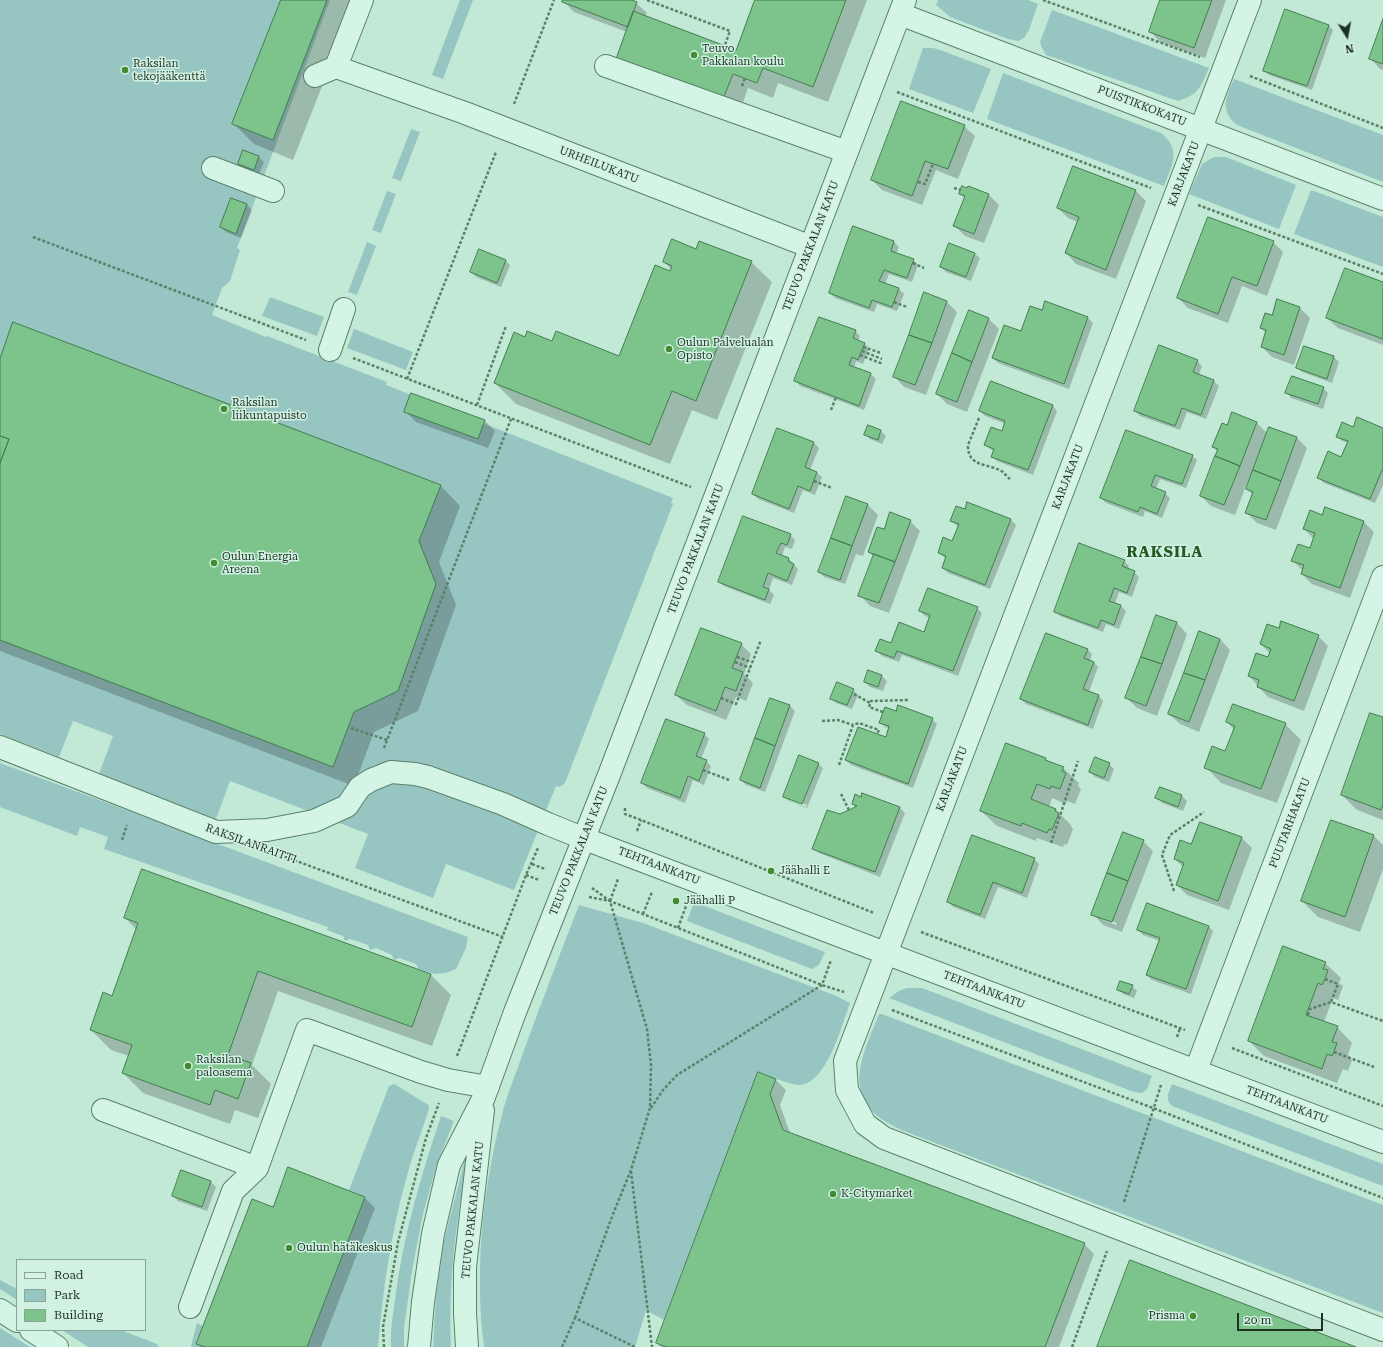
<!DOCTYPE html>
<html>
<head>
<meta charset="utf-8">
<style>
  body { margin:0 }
  #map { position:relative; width:1383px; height:1347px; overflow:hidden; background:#c2e9d6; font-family:"Roboto Serif",serif }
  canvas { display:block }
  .legend { position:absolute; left:16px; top:1259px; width:130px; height:72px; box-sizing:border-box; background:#d1f1e2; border:1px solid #89a596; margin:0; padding:5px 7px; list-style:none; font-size:12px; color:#1e3224 }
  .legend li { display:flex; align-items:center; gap:8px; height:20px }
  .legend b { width:20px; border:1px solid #89a596 }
  .north { position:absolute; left:1327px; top:16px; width:40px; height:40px; -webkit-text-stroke:3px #d1f1e2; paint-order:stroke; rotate:169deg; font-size:11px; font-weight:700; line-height:16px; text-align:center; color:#1e3224 }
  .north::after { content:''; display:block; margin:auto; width:14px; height:18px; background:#1e3224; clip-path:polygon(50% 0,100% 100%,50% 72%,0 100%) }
  .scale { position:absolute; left:1237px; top:1313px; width:86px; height:18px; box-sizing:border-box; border:2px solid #1e3224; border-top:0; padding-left:5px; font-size:12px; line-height:14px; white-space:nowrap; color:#1e3224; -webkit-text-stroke:3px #d1f1e2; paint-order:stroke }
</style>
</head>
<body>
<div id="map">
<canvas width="1383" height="1347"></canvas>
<ul class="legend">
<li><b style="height:5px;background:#d4f5e5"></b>Road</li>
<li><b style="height:11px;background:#97c5c2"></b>Park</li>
<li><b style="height:11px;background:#7cc38c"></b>Building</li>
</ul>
<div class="north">N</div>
<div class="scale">20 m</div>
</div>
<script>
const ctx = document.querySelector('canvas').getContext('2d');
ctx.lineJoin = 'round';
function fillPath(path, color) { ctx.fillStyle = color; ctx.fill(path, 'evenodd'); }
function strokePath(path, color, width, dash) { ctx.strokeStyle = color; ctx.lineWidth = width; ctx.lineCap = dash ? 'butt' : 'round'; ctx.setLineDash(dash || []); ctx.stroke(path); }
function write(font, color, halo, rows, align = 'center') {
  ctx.font = font + ' "Roboto Serif",serif'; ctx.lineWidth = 3; ctx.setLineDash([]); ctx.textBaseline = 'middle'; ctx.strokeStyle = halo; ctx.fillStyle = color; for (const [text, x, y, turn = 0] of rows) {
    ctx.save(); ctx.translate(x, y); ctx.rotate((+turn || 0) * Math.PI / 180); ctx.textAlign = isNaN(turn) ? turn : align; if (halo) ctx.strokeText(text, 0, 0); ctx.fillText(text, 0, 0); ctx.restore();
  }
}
const green = new Path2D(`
  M0,0h330l-93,248 3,2 -10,31 -8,7 -10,27 54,22 1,-1 120,46 -1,3 287,113 -2,5 2,1 -108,279 -5,4 -4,-1 -42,104 -68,-26 -13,34 -78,-30 13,-34 -138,-53 -14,38 -117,-45 14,-38 -40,-15 -14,36 -59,-23z
  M460,0h13l-30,79 -11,-4z
  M938,0h90l10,4 -9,26 -5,8 -6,3 -10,-2 -58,-22 -14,-12z
  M1052,10l157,58c-8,18 -10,27 -31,33l-132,-46 -4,-7 -2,-6z
  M923,48h10l7,2 51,19 -18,44 -64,-24z
  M1003,73l158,60c21,17 11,32 3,53l-177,-67z
  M1234,79l149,56v47l-146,-57c-18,-15 -11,-28 -3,-46z
  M411,129l9,3 -19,49 -9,-3z
  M1214,157h12l70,28 -17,44 -90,-35 13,-30z
  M1311,190l72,27v50l-89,-33z
  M387,191l9,3 -15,39 -9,-3z
  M367,242l9,4 -19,49 -9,-3z
  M270,297l54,20 -7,19 -55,-20z
  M354,329l59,23 -7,18 -59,-22z
  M0,763l468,174 -2,11 -10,21 -10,4 -11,1 -16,-5 -3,-5 -17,-6 -5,2 -2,-5 -16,-7 -6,2 -2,-5 -18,-6 -5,2 -2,-5 -16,-6 1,-3 -224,-78 4,-12 -28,-10 -3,9 -77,-29z
  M694,902l131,50 -6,13 -7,4 -125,-48z
  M579,905l64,18 191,72 16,8c-8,22 -23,80 -50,82 -10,0 -32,-10 -42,-13l-94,248 -18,-10 -11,37h-151c-10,-80 -1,-163 20,-240 5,-18 13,-36 19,-54 18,-50 37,-99 56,-148z
  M907,988h15l230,88 -5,13 -5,4 -8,-1 -245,-94 10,-7z
  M879,1014h3l501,191v108l-482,-183c-9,-5 -18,-9 -26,-16 -31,-28 -8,-69 4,-100z
  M394,1084l33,20 2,2v3c-7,22 -16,44 -22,67 -16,56 -24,113 -29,171h-71l58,-150 -16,-7 40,-104z
  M1172,1084l211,80v22l-211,-80c-8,-7 -3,-14 0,-22z
  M441,1116l13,5 -17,43 -14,50 -11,57 -8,57v19h-13c-1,-16 2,-32 4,-48 8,-63 26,-124 46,-183z
  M466,1155l3,2c-13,60 -21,128 -18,190h-18l3,-50 8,-56z
  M0,1280l17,9v11l-17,-11z
  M197,1323l6,3 -7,18 9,3h-13l-1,-1z
  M0,1328l30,19h-30z
  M62,1330h59l36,14 1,3h-70z`);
const shadow = new Path2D(`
  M282,0h74l-63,160 -39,-16 -20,-20z
  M564,0h65l7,3 11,10 -2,4 92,34 19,-51h111l-39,102 -50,-19 -5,15 -25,-10 -9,26 -112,-82 -53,-20 -10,-10z
  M1161,0h65l-21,58 -45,-16 -10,-11z
  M1383,22v48l-3,-1 -10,-11z
  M1328,25l5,5 -21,60 -43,-15 -4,-5z
  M964,126l11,10 -17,43 -22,-9 -14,35 -40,-15 -10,-10z
  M244,151l15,6 5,5 -5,12 -15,-5 -5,-5z
  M1074,167l62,24 10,10 -30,78 -40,-15 -10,-11 12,-31 -10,-4 -10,-10z
  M960,194h28l11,11 -15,38 -19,-7 -11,-11 11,-27z
  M232,199l15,6 5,5 -11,28 -15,-6 -5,-5z
  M854,228l40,14 5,5 -3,7 17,6 5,5 -6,17 -23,-8 -4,10 14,5 5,5 -7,17 -20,-7 -3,8 -39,-14 -5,-5z
  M1273,242l10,10 -16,44 -25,-10 -14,37 -40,-15 -10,-10z
  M697,250l54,12 21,20 -55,138 -25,-10 -22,54 -154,-60 -21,-21 31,-45 93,19 51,-84 2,-3 -8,-8z
  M975,254l5,4 -9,23 -25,-9 -5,-5z
  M505,260l5,5 -9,22 -25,-10 -5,-5z
  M1383,283v62l-45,-17 -11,-10z
  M947,302l10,10 -31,83 -22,-8 -10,-11z
  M1046,303l42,15 5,5 -24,66 -71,-26 -5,-5 49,-46z
  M1300,308l10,10 -16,47 -22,-8 -10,-10 4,-14 -5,-5 11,-11z
  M969,312l20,7 10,10 -32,83 -20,-8 -10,-10z
  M855,331l5,5 -2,5 7,3 4,4 -6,16 -7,-3 -2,7 17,6 5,5 -12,31 -64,-24 -4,-5z
  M1305,347l29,10 5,5 -7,21 -30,-11 -5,-4z
  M1197,361l5,5 -3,9 15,6 5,5 -13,33 -19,-7 -7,18 -40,-14 -5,-5z
  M0,362l440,123 20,21 -21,56 17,43 -38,106 -44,21 -20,54 -354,-135z
  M991,382l62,24 4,5 -24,64 -36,-14 -5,-5 2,-5 -4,-2 -5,-5 18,-12 3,-8 -21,-8 -5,-5z
  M1323,388l5,5 -5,16 -32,-11 -4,-5z
  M406,412l78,8 11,11 -7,17 -72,-26z
  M1233,413l24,10 11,11 29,4 10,10 -31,82 -19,-7 -11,-11 7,-17 -6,-6 2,-5 -2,-1 -12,32 -24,-9 -10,-10 17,-44 -5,-5 14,-21z
  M869,426l12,5 5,5 -4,8 -12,-5 -5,-5z
  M1354,428l29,1v56l-8,18 -51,-20 -5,-5 23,-20 6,-15 -6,-2 -5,-5z
  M777,429l37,14 5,5 -9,22 7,3 5,4 -7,18 -12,-5 -9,23 -36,-14 -5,-5z
  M1192,456l5,4 -11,28 -26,-9 -4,10 9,4 5,5 -8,20 -17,-7 -2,6 -37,-14 -5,-5z
  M968,503l43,17 5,5 -26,64 -42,-16 -5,-5 3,-9 -7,-6 14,-11 6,-15 -8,-6 14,-10z
  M868,505l10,10 -15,41 -7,-2 -11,30 -21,-7 -5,-5z
  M1325,508l39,14 10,10 -24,66 -38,-14 -10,-10 1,-3 -10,-10 18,-12 3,-10 -10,-10 19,-13z
  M910,521l10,10 -31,82 -19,-7 -10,-11 14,-38 -5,-5 15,-21z
  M790,535l5,5 -3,9 -7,-2 -3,9 6,2 10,11 -6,16 -19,-7 -4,12 5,5 -4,9 -46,-18 -5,-4z
  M1124,561l5,5 -1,3 6,3 5,5 -7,20 -13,-5 -4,12 6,2 5,5 -7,18 -13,-5 -3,8 -43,-16 -5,-5z
  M977,608l5,5 -24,63 -56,-21 -3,7 -17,-6 -5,-5 15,-7 32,-11 6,-15 -5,-2 -5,-5z
  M1157,616l20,7 10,11 -30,82 -20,-8 -10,-10z
  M1279,629l39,7 10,10 -24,65 -36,-14 -19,-21 19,-17 2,-5 -9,-10z
  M1220,639l10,11 -31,82 -19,-8 -11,-10z
  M741,644l10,10 -7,20 9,9 -7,18 -10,-4 -10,23 -39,-15 -11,-10z
  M1087,649l5,5 -2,7 4,1 4,5 -9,25 10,4 4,5 -10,28 -67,-25 -5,-5z
  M868,672l14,4 5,5 -4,10 -13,-4 -5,-5z
  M853,690l5,5 -6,14 -16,-6 -5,-5z
  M771,699l19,7 5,5 -30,81 -19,-7 -5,-5z
  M896,712l36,7 5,5 -24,64 -62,-23 -5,-5 40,-22 4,-9 -5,-2 -5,-5z
  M1383,718v102l-26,-10 -15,-15z
  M1227,722l58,2 16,16 -24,63 -56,-20 -15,-16 20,-14 8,-23z
  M704,734l5,5 -8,20 5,2 5,5 -7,19 -11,-5 -8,23 -38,-15 -5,-5z
  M1046,759l4,4 13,5 16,15 -1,3 3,3 -6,15 -8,-3 -1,3 -14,-6 -3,9 7,3 15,15v1l2,3 -6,16 -3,-1 -1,3 -26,-9 -1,3 -39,-15 -16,-15z
  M818,764l5,4 -16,40 -18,-7 -5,-5zM788,798l19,7 -1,2 -18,-7z
  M1109,764l5,5 -5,13 -14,-5 -5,-5z
  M863,794l37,14 5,5 -25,64 -61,-24 -5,-4 26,-34 16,-7 -3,-4 8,-6z
  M1182,796l5,5 -4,10 -21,-8 -5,-5z
  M1331,821l43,15 9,9v24l-23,63 -42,-15 -16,-16z
  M1200,823l42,15 10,10 -23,62 -42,-15 -10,-10 6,-18 -8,-8 17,-13z
  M1143,841l10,10 -31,81 -19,-7 -10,-11zM1104,918l13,5 -1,2 -12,-5z
  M1034,859l5,5 -12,34 -29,-11 -13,32 -32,-12 -5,-5z
  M142,870l289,105 20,20 -19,51 -154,-55 -26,74 19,19 -13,34 -23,-8 -5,14 -87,-31 -20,-20 6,-17 -18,-6 -20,-20 22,-33 24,-67 -12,-12z
  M1209,927l4,4 -22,63 -39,-14 -5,-5 13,-34 -17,-6 -5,-5z
  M1325,963l16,15 -2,5 4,3 -5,14 -5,-2 -9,24 13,5 15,16 -4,12 4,5 -3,8 -1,3 -5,-2 -6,14 -73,-27 -15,-15z
  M1132,986l5,5 -3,7 -11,-4 -5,-5z
  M776,1080l10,10 -6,15 10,28 294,111 10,10 -35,93h-398l-4,-4z
  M182,1171l29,11 5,5 -9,24 -29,-10 -5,-5z
  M364,1197l11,11 -54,139h-120l-4,-4 77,-135z`);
const building = new Path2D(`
  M281,0h46l-54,140 -41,-16z
  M563,0h69l5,2 -9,25 -66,-25z
  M755,0h91l-33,87 -50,-19 -6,15 -24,-9 -10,25 -107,-40 17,-48 103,39z
  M1160,0h52l-18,48 -45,-16z
  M1285,9l44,16 -22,61 -44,-15z
  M1383,19v45l-14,-5z
  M901,101l64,24 -17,44 -23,-8 -13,35 -41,-16z
  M243,150l16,6 -5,14 -16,-6z
  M1073,166l63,24 -30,80 -41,-17 14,-36 -22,-9z
  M962,186l5,2 1,-2 21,8 -15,40 -21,-8 12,-30 -6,-2z
  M231,198l16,6 -11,30 -16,-7z
  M1208,217l66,24 -17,45 -25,-9 -14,37 -41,-16z
  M853,226l41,15 -3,10 23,8 -7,19 -23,-8 -5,11 20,7 -7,19 -20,-7 -3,8 -40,-15z
  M672,239l24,10 3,-8 53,20 -56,140 -24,-10 -22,54 -156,-62 20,-51 11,5 2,-6 25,10 4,-10 63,25 36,-91 15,6 2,-5 -9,-4z
  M949,243l26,10 -9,24 -26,-10z
  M479,249l27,11 -9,23 -27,-11z
  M1345,268l38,14v57l-57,-21z
  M924,292l23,9 -15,42 -23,-8z
  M1277,299l23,8 -16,48 -23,-8 5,-17 -6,-2 5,-15 7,2z
  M1045,301l43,16 -24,67 -72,-26 12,-33 17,6 9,-25 12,4z
  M969,310l20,8 -17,44 -20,-9z
  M819,317l37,13 -3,8 12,5 -7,17 -6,-3 -3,8 22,8 -12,33 -65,-25z
  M13,322l428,163 -22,56 17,43 -38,107 -44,21 -21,55 -333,-127v-177l9,-24 -9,-3v-77z
  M909,335l23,8 -17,42 -22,-8z
  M1159,345l39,15 -5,12 21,8 -13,35 -19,-7 -7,18 -41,-15z
  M1304,346l30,10 -7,23 -31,-11z
  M952,353l20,9 -15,40 -21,-8z
  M1292,376l32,11 -6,17 -33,-11z
  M991,381l62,24 -25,65 -37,-13 3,-8 -10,-4 7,-18 11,4 3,-10 -26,-10z
  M411,393l74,27 -7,19 -74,-27z
  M1232,412l25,10 -17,44 -25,-10 3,-7 -6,-2 10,-24 5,2z
  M1357,417l26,11v40l-13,31 -53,-21 11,-27 13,6 7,-16 -12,-4 6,-15 11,5z
  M868,425l13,5 -3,10 -14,-5z
  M1269,427l28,10 -16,44 -28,-11z
  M777,428l37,14 -9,25 12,5 -7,19 -12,-5 -9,23 -37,-15z
  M1126,430l67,25 -11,29 -27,-9 -4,11 15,6 -9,22 -17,-7 -2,5 -38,-14z
  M0,436l9,3 -9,24z
  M1215,456l25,10 -16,39 -24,-9z
  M1253,470l28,11 -15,39 -21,-7 8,-21 -7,-3z
  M846,496l22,8 -16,42 -21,-8z
  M967,502l44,17 -26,66 -43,-17 4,-12 -8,-3 5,-16 9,4 7,-17 -9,-3 6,-15 9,3z
  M1325,507l39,14 -24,67 -39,-14 3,-9 -13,-4 7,-17 12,4 5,-15 -12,-4 7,-19 12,5z
  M890,512l21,8 -16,42 -27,-10 9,-25 7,2z
  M743,516l48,18 -4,11 -6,-2 -5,10 13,5 -1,3 6,3 -7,17 -19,-8 -5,14 6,2 -4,11 -47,-18z
  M831,538l21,8 -12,34 -22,-8z
  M1079,543l46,17 -3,6 13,5 -8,22 -13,-5 -3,9 -2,4 12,4 -7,20 -13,-5 -3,8 -44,-16z
  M874,554l21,8 -16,41 -21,-7z
  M928,588l50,19 -25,64 -56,-20 -3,7 -19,-7 5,-12 11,4 8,-21 25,10 6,-17 -11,-4z
  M1156,615l21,7 -15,42 -21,-7z
  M1281,621l38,14 -25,66 -37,-14 2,-7 -11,-4 8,-23 12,4 3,-8 -11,-5 7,-20 12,4z
  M701,628l41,15 -10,25 11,4 -7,19 -11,-4 -9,24 -41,-16z
  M1199,631l21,8 -15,41 -21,-7z
  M1046,633l42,16 -4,9 10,4 -11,27 16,6 -11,30 -68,-26z
  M1141,657l21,7 -16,42 -21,-8z
  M868,670l14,5 -4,12 -14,-5z
  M1184,673l21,7 -16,42 -21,-8z
  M837,682l17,7 -7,16 -17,-6z
  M770,698l20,7 -15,41 -20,-8z
  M1233,704l53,19 -25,66 -57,-21 8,-22 13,5 10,-25 -9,-4z
  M898,705l35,13 -25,66 -63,-24 13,-33 28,10 3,-11 -10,-3 4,-11 2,-5 11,4z
  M1370,713l13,4v88l-2,5 -40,-15z
  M666,719l39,14 -9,23 11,4 -4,10 -4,11 -11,-5 -8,22 -39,-15z
  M755,738l20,8 -15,42 -20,-8z
  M1006,743l40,15 -1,2 19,7 -2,4 4,2 -6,16 -9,-3 -1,3 -13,-5 -6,15 25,10 -1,2 4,2 -7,17 -3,-1 -2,4 -25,-10 -1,3 -41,-15z
  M799,755l20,8 -17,41 -19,-7z
  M1095,757l15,6 -6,15 -15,-6z
  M1160,787l22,8 -4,12 -23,-9z
  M862,793l38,14 -25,65 -63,-23 15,-39 13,4 9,-4 8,-4 -5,-2 3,-10 6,3z
  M1331,820l43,15 -29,82 -44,-16z
  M1200,822l42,15 -24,64 -42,-16 8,-22 -10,-4 6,-19 11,4z
  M1123,832l21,8 -16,41 -21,-8z
  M972,835l63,23 -13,35 -29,-11 -13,33 -33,-13z
  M142,869l289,105 -19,53 -154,-56 -30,84 23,8 -13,36 -23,-9 -5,15 -88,-32 10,-28 -42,-15 13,-38 9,4 26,-73 -14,-5z
  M1107,873l21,8 -16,41 -21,-7z
  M1147,903l62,23 -23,63 -40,-14 14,-37 -23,-8z
  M1283,946l43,16 -3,7 5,1 -3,9 -3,6 -4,-2 -12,32 32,11 -6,16 5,1 -3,9 -2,4 -5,-2 -5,15 -74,-28z
  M1120,981l13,4 -4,9 -12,-4z
  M758,1072l18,7 -6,15 13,36 302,113 -40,104h-379l-10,-4z
  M288,1167l77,30 -58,150h-102l-9,-3 56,-145 21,8z
  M181,1170l30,11 -9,26 -30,-11z
  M1130,1260l226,87h-259z`);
const path = new Path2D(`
  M647,0l83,31 -5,14
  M1043,0l157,57
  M1250,76l133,52
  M742,86l3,-8
  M897,92l254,96
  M514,104l40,-104
  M918,182l7,2 8,-20
  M954,188l7,2
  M1198,205l185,69
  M33,237l273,103
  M913,263l11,5
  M894,302l13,5
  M863,347l18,6
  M862,351l20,8
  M860,355l23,9
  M353,358l338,129
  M407,379l89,-227
  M477,405l29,-79
  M831,410l5,-13
  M979,418l-11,27c-1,23 22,18 35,27 2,2 4,5 7,7
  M814,481l18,7
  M737,657l15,5
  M735,662l15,6
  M854,694l16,9
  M721,698l15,6 25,-64
  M883,712l-14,-5 2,-6 38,-1
  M822,721l16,-1 15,5
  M351,728l36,12
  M384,748l127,-329
  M839,765l14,-40 6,-2 20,7 -2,4
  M703,770l26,10
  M841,794l8,16
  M625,808v6l16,6 233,93
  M637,831l4,-11
  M122,840l5,-15
  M1051,843l27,-82
  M280,855l223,82
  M532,864l13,5
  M526,875l13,5
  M1174,891l-12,-36 8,-20 34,-23
  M589,897l21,4 212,84 22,7
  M610,901l8,-22
  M643,914l9,-22
  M678,928l8,-22
  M921,932l264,98
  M1325,979l13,5 -7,18 52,19
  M892,1010l261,98 230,90
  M1308,1015l2,-6 21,-7
  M1177,1037l3,-9
  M1232,1048l151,58
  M1334,1052l40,15
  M457,1056l69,-181 12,-27
  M651,1108l12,-18 14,-15 145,-90 9,-25
  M631,1171l21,176
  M1124,1202l37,-117
  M575,1318l38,-104 18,-44 19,-62 1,-43 -4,-36 -37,-128 -18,-13
  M384,1347l-1,-20 15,-85 28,-104 13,-35
  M562,1347l13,-29 60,29
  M1072,1347l35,-96`);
const minor = new Path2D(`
  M362,0l-26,67 129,46 346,134
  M1250,0l-405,1061 2,29 18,34 19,14 499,192
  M900,14l483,185
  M606,66l241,86
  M315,76l21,-9
  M213,168l60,23
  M330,350l14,-41
  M0,747l216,85 51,-2 47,-9 33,-15 13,-19 11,-7 20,-8 24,2 13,3 75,27 45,20 37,15 798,303
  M1196,1070l187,-493
  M103,1110l154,58
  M190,1307l43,-116 24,-23 50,-138 114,42 27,8 40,7
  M0,1310l17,11
  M31,1330l26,17
  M419,1347l4,-45 10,-68 16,-69 35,-68 31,-85 94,-237 296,-775
  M467,1347l-2,-34v-46l18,-157`);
const markers = [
  [694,55,4,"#438a31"],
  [125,70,4,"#438a31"],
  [669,349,4,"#438a31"],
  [224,409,4,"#438a31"],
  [214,563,4,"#438a31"],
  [771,871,4,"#438a31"],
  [676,901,4,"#438a31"],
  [188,1066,4,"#438a31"],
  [833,1194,4,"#438a31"],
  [289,1248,4,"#438a31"],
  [1193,1316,4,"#438a31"]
];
const poiNames = [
  ["Teuvo",702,49],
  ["Pakkalan koulu",702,62],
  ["Raksilan",133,64],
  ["tekojääkenttä",133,77],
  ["Oulun Palvelualan",677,343],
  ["Opisto",677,356],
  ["Raksilan",232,403],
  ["liikuntapuisto",232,416],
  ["Oulun Energia",222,557],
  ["Areena",222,570],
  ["Jäähalli E",779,871],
  ["Jäähalli P",684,901],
  ["Raksilan",196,1060],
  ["paloasema",196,1073],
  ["K-Citymarket",841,1194],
  ["Oulun hätäkeskus",297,1248],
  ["Prisma",1185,1316,"right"]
];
const streetNames = [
  ["PUISTIKKOKATU",1142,106,21],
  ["URHEILUKATU",599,165,21],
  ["KARJAKATU",1184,174,-69],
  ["TEUVO PAKKALAN KATU",811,246,-69],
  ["KARJAKATU",1068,477,-69],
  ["TEUVO PAKKALAN KATU",696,549,-69],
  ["KARJAKATU",952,779,-69],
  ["PUUTARHAKATU",1290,823,-69],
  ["RAKSILANRAITTI",251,844,20],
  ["TEUVO PAKKALAN KATU",579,851,-68],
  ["TEHTAANKATU",659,866,21],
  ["TEHTAANKATU",984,990,21],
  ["TEHTAANKATU",1287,1105,21],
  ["TEUVO PAKKALAN KATU",473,1210,-84]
];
const districtNames = [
  ["RAKSILA",1165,553]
];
fillPath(green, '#97c5c2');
fillPath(shadow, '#0003');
fillPath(building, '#7cc38c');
strokePath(building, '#437d4f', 1);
strokePath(minor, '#5b8168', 24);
strokePath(path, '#5b8168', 2.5, [3, 2]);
strokePath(minor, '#d4f5e5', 22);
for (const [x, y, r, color] of markers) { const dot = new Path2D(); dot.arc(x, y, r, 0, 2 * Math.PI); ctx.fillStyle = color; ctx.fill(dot); strokePath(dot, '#d1f1e2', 1.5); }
write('11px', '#1e3224', '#d1f1e2', poiNames, 'left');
write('11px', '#1e3224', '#d1f1e2', streetNames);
ctx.letterSpacing = '1px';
write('bold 15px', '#225a23', '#d1f1e2', districtNames);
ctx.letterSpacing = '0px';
</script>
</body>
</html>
